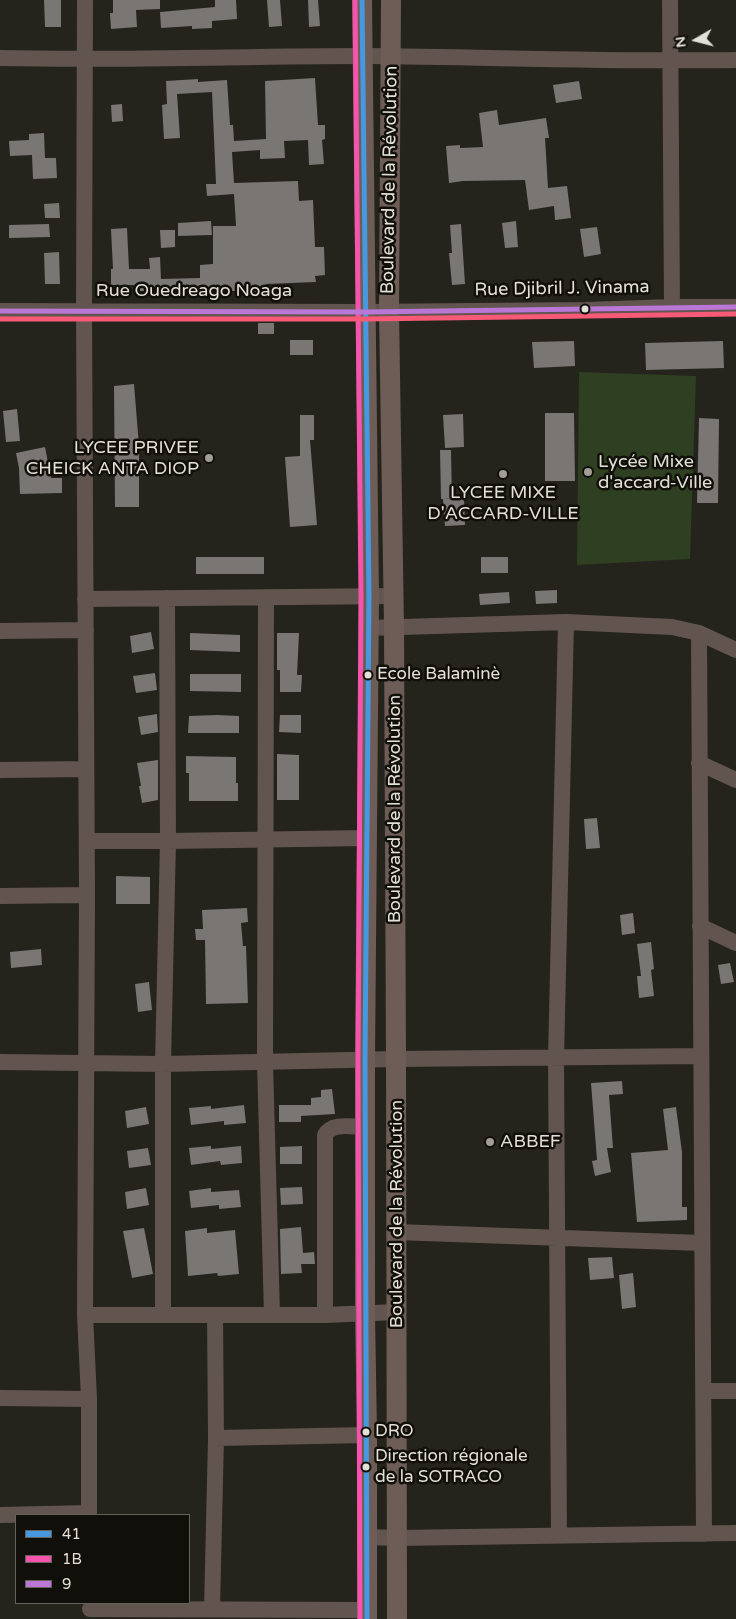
<!DOCTYPE html>
<html>
<head>
<meta charset="utf-8">
<style>
  body { margin:0 }
  #map { position:relative; width:736px; height:1619px; overflow:hidden; background:#24231c; font-family:"Varela Round",sans-serif }
  canvas { display:block }
  .legend { position:absolute; left:15px; top:1514px; width:175px; height:90px; box-sizing:border-box; background:#100f09; border:1px solid #64635b; margin:0; padding:6px 9px; list-style:none; font-size:15px; color:#e2e0d7 }
  .legend li { display:flex; align-items:center; gap:10px; height:25px }
  .legend b { width:25px; border:1px solid #64635b }
  .north { position:absolute; left:671px; top:15px; width:50px; height:50px; -webkit-text-stroke:4px #100f09; paint-order:stroke; rotate:262deg; font-size:14px; font-weight:700; line-height:20px; text-align:center; color:#e2e0d7 }
  .north::after { content:''; display:block; margin:auto; width:18px; height:22px; background:#e2e0d7; clip-path:polygon(50% 0,100% 100%,50% 72%,0 100%) }
</style>
</head>
<body>
<div id="map">
<canvas width="736" height="1619"></canvas>
<ul class="legend">
<li><b style="height:6px;background:#4699e1"></b>41</li>
<li><b style="height:6px;background:#f653ac"></b>1B</li>
<li><b style="height:6px;background:#ba77d6"></b>9</li>
</ul>
<div class="north">N</div>
</div>
<script>
const ctx = document.querySelector('canvas').getContext('2d');
ctx.lineJoin = 'round';
function fillPath(path, color) { ctx.fillStyle = color; ctx.fill(path, 'evenodd'); }
function strokePath(path, color, width, dash) { ctx.strokeStyle = color; ctx.lineWidth = width; ctx.lineCap = dash ? 'butt' : 'round'; ctx.setLineDash(dash || []); ctx.stroke(path); }
function write(font, color, halo, rows, align = 'center') {
  ctx.font = font + ' "Varela Round",sans-serif'; ctx.lineWidth = 5; ctx.setLineDash([]); ctx.textBaseline = 'middle'; ctx.strokeStyle = halo; ctx.fillStyle = color; for (const [text, x, y, turn = 0] of rows) {
    ctx.save(); ctx.translate(x, y); ctx.rotate((+turn || 0) * Math.PI / 180); ctx.textAlign = isNaN(turn) ? turn : align; if (halo) ctx.strokeText(text, 0, 0); ctx.fillText(text, 0, 0); ctx.restore();
  }
}
const green = new Path2D(`
  M579,372l117,4 -6,183 -113,6z`);
const building = new Path2D(`
  M44,0h17v27h-16z
  M113,0h47v9l-24,1 1,17 -26,2 -1,-16h3z
  M215,0h21l1,19 -25,2v7l-20,1v-3l-31,2 -1,-16 55,-5z
  M267,0h13l2,26 -13,1z
  M308,0h10l2,26 -11,1z
  M315,78l3,47h7v14l-3,1 2,24 -15,1 -1,-25 -24,1 1,17 -25,1v-9l-28,2 2,31 64,-2 1,20 14,-1 2,47h9l1,28 -10,1 1,6 -50,2 1,8 -16,1v-2h-26l-1,-3 -31,1v1l-53,1v-6h-29v-16h2l-2,-40 16,-1 2,41h21l-1,-11 11,-1 1,22 39,-1v-13l13,-1v-38h23l-2,-32 -27,2 -1,-12h10l-4,-92 -35,2 3,44 -16,1 -2,-34 5,-1 -1,-23 32,-2v3l29,-2 3,45h3l1,16 32,-2 -1,-58z
  M579,81l3,18 -26,4 -3,-18z
  M122,104l1,17 -11,1 -1,-17z
  M497,110l2,15 47,-7 3,20h-4l3,50 19,-2 4,32 -16,2 -1,-14 -25,4 -4,-30 -62,1 -14,2 -3,-37 14,-1v3l23,-1 -4,-34z
  M44,133l1,25h11l1,20 -24,1 -1,-24 -22,1 -1,-15 20,-1v-6z
  M59,203l1,15h-15l-1,-14z
  M211,221l1,14 -34,1v-13z
  M516,221l2,26 -13,1 -3,-25z
  M49,224l1,13 -41,1v-13z
  M461,224l4,60 -13,1 -3,-32h3l-2,-28z
  M597,227l4,27 -17,3 -4,-28z
  M160,230h15v17l-14,1z
  M59,252l1,32h-15l-1,-31z
  M258,323h16v11h-16z
  M290,340h23v15h-23z
  M574,341l1,25 -41,2 -2,-26z
  M723,341l1,27 -78,2 -1,-27z
  M134,384l5,62v61h-24l-1,-121z
  M17,409l3,32 -14,1 -3,-31z
  M545,413h29l1,68h-30z
  M463,414l1,33 -19,1 -2,-33z
  M300,415h14v25h-4l7,85 -27,2 -5,-70 15,-1z
  M699,418l20,1 -1,84h-21z
  M45,447l6,31h11v15l-42,1 -1,-26 -3,-15z
  M440,450h11l1,49h-11z
  M464,498l1,27 -20,1 -2,-27z
  M196,557h68v17h-68z
  M481,557h27v16h-27z
  M557,590v13l-21,1 -1,-13z
  M509,592l1,11 -30,2 -1,-11z
  M151,632l3,17 -22,4 -2,-17z
  M190,633l50,2v17l-50,-2z
  M277,633h22l-2,42h5l-1,17h-21v-22h-3z
  M155,673l2,17 -21,3 -3,-17z
  M190,674h51v18l-51,-1z
  M157,714l1,18 -17,3 -3,-18z
  M217,715l22,1v17h-51l1,-17z
  M280,715h21v18l-22,-1z
  M277,754l22,1v45h-22z
  M186,756l50,1v26h2v18h-49v-28h-3z
  M158,760v40l-16,3 -3,-17h2l-4,-23z
  M597,818l3,30 -14,1 -2,-30z
  M116,876l34,1v27h-34z
  M247,908l1,14 -7,1 2,23h3l2,57 -42,1 -1,-64h-9l-1,-11h8l-1,-19z
  M633,913l2,20 -13,2 -2,-20z
  M651,942l3,27 -3,1 3,26 -15,2 -2,-22h4l-4,-32z
  M41,949l1,16 -31,3 -1,-16z
  M730,963l4,19 -13,2 -3,-19z
  M149,982l3,28 -14,2 -3,-28z
  M622,1081l1,13 -14,1 4,53h-6l4,24 -16,4 -3,-15 5,-1 -6,-77z
  M332,1089l3,25 -34,2v6h-22v-17h32v-7l10,-1v-7z
  M244,1105l2,18 -22,2v-4l-33,4 -2,-17 22,-2v3z
  M146,1107l3,17 -22,4 -2,-17z
  M676,1107l6,45v55h5v13l-50,2 -6,-69 37,-3 -5,-41z
  M211,1146v3l30,-3 1,17 -21,2 -1,-4 -29,4 -2,-17z
  M302,1146v18h-22v-17z
  M148,1148l3,17 -22,3 -2,-17z
  M302,1187l1,17 -22,1 -1,-17z
  M146,1188l3,17 -22,4 -2,-17z
  M211,1188v4l28,-2 2,17 -22,2v-4l-28,3 -2,-17z
  M301,1227l2,26 11,-1 1,12h-14l1,9 -21,1 -1,-45z
  M144,1228l9,46 -21,4 -9,-47z
  M207,1228v5l28,-3 4,44 -21,2 -1,-3 -29,3 -3,-45z
  M612,1257l2,21 -24,2 -2,-22z
  M633,1273l3,34 -14,2 -3,-34z`);
const minor = new Path2D(`
  M85,0l-1,310 3,585 -2,420 4,84v116
  M670,0l2,307
  M0,58c122,3 244,-2 366,-2 123,1 247,6 370,4
  M0,311l365,1 220,-2 87,-3h64
  M266,598l-1,465 7,252
  M85,599l308,-3
  M369,628l197,-6 106,5 27,6 37,17
  M0,631l86,-1
  M699,633l5,901
  M699,763l37,17
  M0,770l86,-1
  M87,841h81l199,-3
  M0,896l87,-1
  M700,926l36,17
  M0,1062l163,2 233,-5 305,-3
  M396,1232l306,11
  M85,1315h240v-180c7,-13 27,-8 40,-8
  M163,1315v-251l5,-223 -1,-243
  M325,1315l72,-3
  M703,1391h33
  M0,1398l89,1
  M216,1438l151,-3
  M0,1515l89,-2
  M559,1535l-3,-477 10,-436
  M368,1537l28,1 340,-5
  M90,1609l277,1
  M212,1609l4,-171 -1,-123`);
const major = new Path2D(`
  M362,0l7,596 -4,464v253l2,122v184
  M391,0l-2,311 5,316 2,432 1,560`);
const bus1 = new Path2D(`
  M362,0l7,596 -4,464 2,559`);
const bus2 = new Path2D(`
  M355,0l6,596 -3,464 2,559`);
const bus3 = new Path2D(`
  M0,311l365,1 371,-5`);
const bus4 = new Path2D(`
  M0,319h365l371,-5`);
const markers = [
  [585,309,4.5,"#e2e0d7"],
  [209,458,5,"#a09e96"],
  [588,472,5,"#a09e96"],
  [503,474,5,"#a09e96"],
  [368,675,4.5,"#e2e0d7"],
  [490,1142,5,"#a09e96"],
  [366,1432,4.5,"#e2e0d7"],
  [366,1467,4.5,"#e2e0d7"]
];
const busNames = [
  ["Ecole Balaminè",377,675],
  ["DRO",375,1432],
  ["Direction régionale",375,1457],
  ["de la SOTRACO",375,1478]
];
const streetNames = [
  ["Boulevard de la Révolution",390,180,-89],
  ["Rue Djibril J. Vinama",562,289,-1],
  ["Rue Ouedreago Noaga",194,291],
  ["Boulevard de la Révolution",395,809,-90],
  ["Boulevard de la Révolution",397,1214,-90]
];
const poiNames = [
  ["LYCEE PRIVEE",199,448,"right"],
  ["CHEICK ANTA DIOP",199,469,"right"],
  ["Lycée Mixe",598,462],
  ["d'accard-Ville",598,483],
  ["LYCEE MIXE",503,493,"center"],
  ["D'ACCARD-VILLE",503,514,"center"],
  ["ABBEF",500,1142]
];
fillPath(green, '#2f3f21');
fillPath(building, '#797674');
strokePath(minor, '#62544f', 16);
strokePath(major, '#6d5d56', 20);
strokePath(bus1, '#4699e1', 5);
strokePath(bus2, '#f653ac', 5);
strokePath(bus3, '#ba77d6', 5);
strokePath(bus4, '#f75a77', 5);
for (const [x, y, r, color] of markers) { const dot = new Path2D(); dot.arc(x, y, r, 0, 2 * Math.PI); ctx.fillStyle = color; ctx.fill(dot); strokePath(dot, '#100f09', 2); }
write('17px', '#e2e0d7', '#100f09', busNames, 'left');
write('18px', '#e2e0d7', '#100f09', streetNames);
write('18px', '#e2e0d7', '#100f09', poiNames, 'left');
</script>
</body>
</html>
